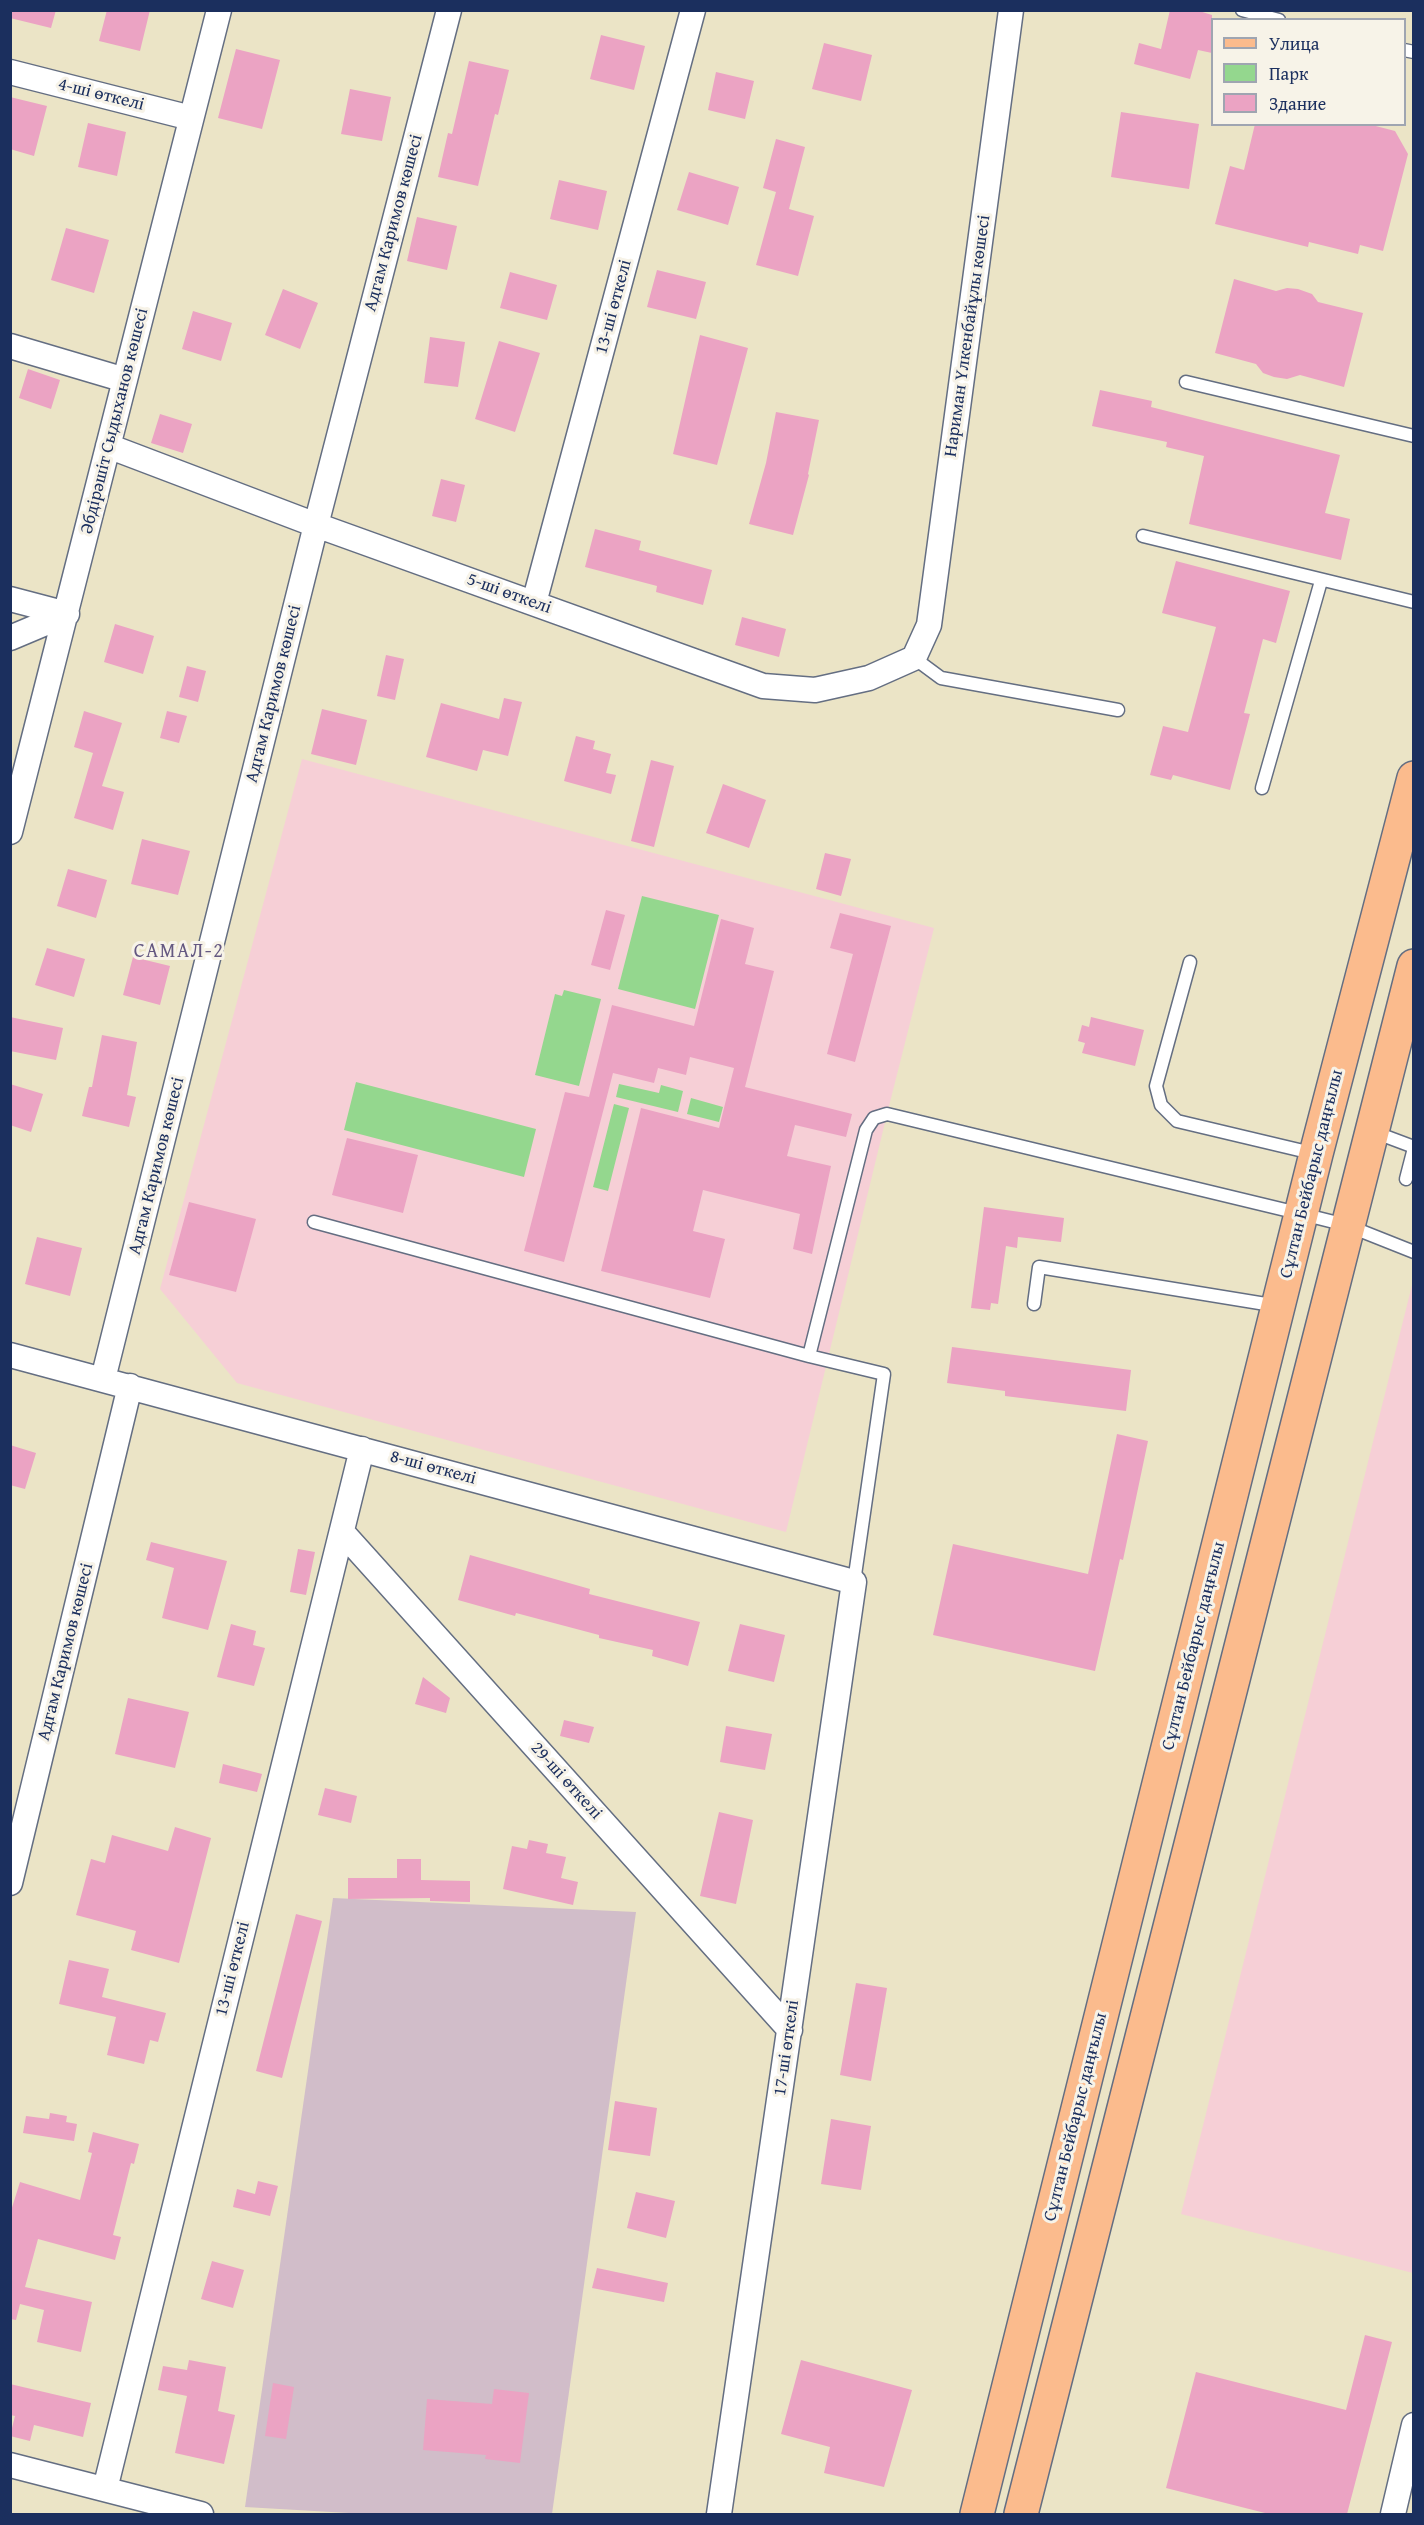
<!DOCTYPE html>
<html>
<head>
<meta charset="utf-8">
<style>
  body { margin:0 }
  #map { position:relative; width:1424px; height:2525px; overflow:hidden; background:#ebe4c6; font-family:"Gentium Book Plus",serif }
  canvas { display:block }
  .frame { position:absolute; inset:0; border:12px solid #1b2f5e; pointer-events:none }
  .legend { position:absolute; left:1211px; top:18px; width:195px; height:108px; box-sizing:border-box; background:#f7f3e8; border:2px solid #9fa5b1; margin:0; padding:8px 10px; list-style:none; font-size:18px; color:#1b2f5e }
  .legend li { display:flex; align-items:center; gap:12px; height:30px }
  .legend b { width:30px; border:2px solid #9fa5b1 }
</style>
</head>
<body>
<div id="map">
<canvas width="1424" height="2525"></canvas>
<div class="frame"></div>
<ul class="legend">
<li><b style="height:8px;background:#fbbb8d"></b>Улица</li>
<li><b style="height:16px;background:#94d78e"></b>Парк</li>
<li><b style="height:16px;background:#eba3c3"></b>Здание</li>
</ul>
</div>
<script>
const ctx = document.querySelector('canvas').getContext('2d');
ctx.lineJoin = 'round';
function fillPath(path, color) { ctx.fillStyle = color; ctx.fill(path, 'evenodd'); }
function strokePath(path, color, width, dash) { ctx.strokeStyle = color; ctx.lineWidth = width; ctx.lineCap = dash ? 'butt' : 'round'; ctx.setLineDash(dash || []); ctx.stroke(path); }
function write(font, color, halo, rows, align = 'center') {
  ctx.font = font + ' "Gentium Book Plus",serif'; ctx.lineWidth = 6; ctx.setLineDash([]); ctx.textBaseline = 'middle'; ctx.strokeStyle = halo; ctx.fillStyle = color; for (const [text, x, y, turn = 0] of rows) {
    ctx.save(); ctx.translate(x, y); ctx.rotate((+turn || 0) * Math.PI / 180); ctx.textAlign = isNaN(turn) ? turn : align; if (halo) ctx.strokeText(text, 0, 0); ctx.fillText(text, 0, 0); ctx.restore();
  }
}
const built = new Path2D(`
  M302,759l632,169 -47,186 -101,418 -549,-149 -77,-94z
  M1413,1281v992l-232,-59z`);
const industrial = new Path2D(`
  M333,1898l303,14 -84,602h-186l-121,-7z`);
const green = new Path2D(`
  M642,896l77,19 -24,94 -77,-20z
  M564,990l37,9 -22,87 -44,-11 20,-81 7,2z
  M356,1082l180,47 -12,48 -180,-47z
  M619,1084l40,9 2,-8 22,6 -5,21 -62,-15z
  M691,1098l32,9 -4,15 -32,-8z
  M614,1104l15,4 -21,83 -15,-4z`);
const building = new Path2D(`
  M10,10h46l-5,18 -41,-10z
  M107,10h43l-10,41 -41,-10z
  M1170,10h26l16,5v38l-14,-3 -8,29 -56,-15 5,-21 22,6z
  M601,35l44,11 -11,44 -44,-11z
  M824,43l48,12 -11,46 -49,-12z
  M236,49l44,11 -18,69 -44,-11z
  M469,61l40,9 -11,45 -3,-1 -17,72 -40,-9 10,-44 4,1z
  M716,72l38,9 -9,38 -37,-9z
  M350,89l41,8 -9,44 -41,-7z
  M10,97l37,9 -13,50 -24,-7z
  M1121,112l78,12 -10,65 -78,-12z
  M88,123l38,9 -9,44 -39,-9z
  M1255,124h113l27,7 13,23 -25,97 -23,-6 -2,9 -49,-12 -1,5 -93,-23 15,-58 14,4z
  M776,139l29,8 -16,62 25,7 -16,60 -42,-11 20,-73 -13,-4z
  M689,172l50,15 -11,38 -51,-15z
  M559,180l48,11 -9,39 -48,-11z
  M417,217l40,9 -10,44 -40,-9z
  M66,228l43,12 -15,53 -43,-13z
  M657,270l49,12 -10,37 -49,-12z
  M510,272l47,13 -10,35 -47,-12z
  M1234,279l42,12 11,-3 11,1 14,5 6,8 45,11 -19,74 -44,-12 -13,4 -13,-2 -11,-4 -7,-9 -41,-11z
  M283,289l35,14 -18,46 -35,-14z
  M193,311l39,12 -11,38 -39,-12z
  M700,335l48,13 -31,117 -44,-11z
  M430,337l35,5 -7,45 -34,-4z
  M499,341l41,12 -25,79 -40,-13z
  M28,369l32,11 -9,29 -32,-11z
  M1100,390l52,11 -1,6 189,48 -15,58 25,6 -9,41 -152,-36 15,-68 -38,-9 1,-5 -75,-16z
  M776,412l43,8 -11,54 1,1 -16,60 -44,-11 17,-61z
  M160,414l32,10 -9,29 -32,-10z
  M441,479l24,6 -9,37 -24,-6z
  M595,529l46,12 -2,9 73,20 -9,35 -47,-13 1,-6 -72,-19z
  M1176,561l114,30 -14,52 -13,-4 -19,74 6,1 -20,76 -57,-15 -2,5 -21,-5 13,-49 25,6 28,-105 -54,-14z
  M742,617l44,12 -7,28 -44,-12z
  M115,624l39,12 -11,38 -39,-12z
  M386,655l18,4 -9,41 -18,-4z
  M187,666l19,5 -8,31 -19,-5z
  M504,698l18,4 -14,54 -25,-6 -6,21 -51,-14 15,-54 58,16z
  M322,709l45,11 -11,45 -45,-11z
  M84,711l38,12 -20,63 22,6 -11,38 -39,-12 19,-65 -19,-6z
  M167,711l20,5 -8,27 -19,-5z
  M576,736l19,5 -2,8 18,5 -5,19 10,2 -5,19 -47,-13z
  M651,760l23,6 -20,81 -23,-6z
  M723,784l43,16 -17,48 -43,-15z
  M142,839l48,12 -12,44 -47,-11z
  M825,853l26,6 -10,37 -25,-7z
  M68,869l39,11 -11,38 -39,-12z
  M606,910l19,5 -15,55 -19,-5z
  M840,913l51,13 -36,136 -28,-8 26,-100 -23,-6z
  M721,919l33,9 -9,36 29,7 -29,116 107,27 -6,23 -51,-12 -8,31 44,10 -19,88 -19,-5 7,-35 -97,-24 -10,41 32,8 -15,59 -109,-27 40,-163 78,20 15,-60 -44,-11 -4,18 -28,-7 -4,15 -41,-10 -49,189 -40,-11 41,-159 24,5 23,-92 82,21z
  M47,948l38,11 -11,38 -39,-12z
  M133,957l37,9 -10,39 -37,-10z
  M10,1017l53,11 -7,32 -46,-9z
  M1091,1017l53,13 -9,36 -53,-13 3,-10 -7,-2 4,-16 7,2z
  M102,1035l35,7 -10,53 9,2 -7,30 -47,-11 7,-29h3z
  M10,1084l33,10 -12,38 -21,-7z
  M347,1138l71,17 -15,58 -71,-18z
  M189,1202l67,17 -20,73 -67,-17z
  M984,1207l80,11 -3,24 -43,-5 -1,11 -11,-2 -8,58 -7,-1 -1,7 -19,-2z
  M37,1237l45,11 -12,48 -45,-12z
  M952,1347l179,23 -5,41 -121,-15v-5l-58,-8z
  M1117,1434l31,7 -25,119 -3,-1 -25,112 -162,-36 20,-91 135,30z
  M10,1445l26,8 -11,36 -15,-4z
  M151,1542l76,19 -19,69 -46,-12 12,-50 -28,-8z
  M298,1549l17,3 -9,43 -16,-3z
  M470,1555l120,34 -1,5 111,28 -12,44 -36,-10 1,-6 -54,-12v-3l-83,-22 -1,3 -57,-16z
  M231,1624l25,7 -3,14 12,3 -11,38 -37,-9z
  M740,1624l45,11 -11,47 -46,-11z
  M423,1677l27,21 -4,15 -31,-9z
  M128,1698l61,14 -14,56 -60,-14z
  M564,1720l30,7 -5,16 -29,-7z
  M726,1726l46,8 -7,36 -45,-8z
  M223,1764l39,10 -5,18 -38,-9z
  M325,1788l32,8 -6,27 -33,-8z
  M719,1812l34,8 -17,84 -36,-8z
  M175,1827l36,11 -32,125 -48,-13 5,-19 -60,-16 15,-56 14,4 7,-28 56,16z
  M529,1840l19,4 -2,9 20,4 -5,21 17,4 -5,23 -70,-16 9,-43 15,3z
  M397,1859h24v21l49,1v21l-40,-1v-3l-82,1v-21h49z
  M296,1914l26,7 -40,157 -26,-7z
  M69,1960l40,9 -7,28 64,16 -8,29 -8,-2 -6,24 -37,-9 9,-38 -57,-13z
  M856,1983l31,5 -16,93 -31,-6z
  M615,2101l42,7 -7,48 -42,-6z
  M50,2113l17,3 -1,6 11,2 -3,17 -51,-8 3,-17 23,3z
  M831,2119l40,7 -10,64 -40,-6z
  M93,2132l46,12 -5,20 -3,-1 -18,72 8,2 -6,23 -77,-21 -13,48 67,15 -11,50 -44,-10 7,-32 -24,-6 -4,16 -6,-1v-105l10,-32 60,18 12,-47 -4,-1z
  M258,2181l20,5 -8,30 -37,-9 4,-18 18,5z
  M636,2192l39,9 -9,37 -39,-10z
  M212,2261l32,9 -11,38 -32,-9z
  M597,2268l71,15 -4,19 -72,-14z
  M1365,2335l27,7 -45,172h-78l-103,-26 30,-116 150,38z
  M189,2360l37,7 -8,44 17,4 -11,49 -49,-11 12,-57 -29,-6 5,-24 24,4z
  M801,2360l111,30 -28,97 -60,-14 6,-26 -49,-13z
  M273,2383l21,4 -8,52 -21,-3z
  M10,2384l81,19 -8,34 -49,-12 -4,16 -20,-5 5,-20 -5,-1z
  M494,2389l35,4 -9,70 -35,-4 1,-4 -63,-5 4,-51 65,5z`);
const service = new Path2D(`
  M1242,10l37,10
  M1404,50l10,2
  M1186,382l228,54
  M1143,536l271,66
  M914,658l27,20 177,32
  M1262,788l59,-207
  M1190,962l-34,124 5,19 16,16 139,33
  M1374,1132l40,15
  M1406,1179l8,-31
  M314,1222l495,134
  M1034,1304l5,-37 239,39
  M854,1582l30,-208 -75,-18 57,-226 8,-12 13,-4 415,100 44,11 68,27`);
const minor = new Path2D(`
  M10,72l181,46
  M10,346l115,34
  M108,446l208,79 447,161 52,4 54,-12 45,-20 15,-33 82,-615
  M10,599l57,15
  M534,603l159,-593
  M10,638l57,-24
  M10,832l209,-822
  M10,1355l844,227 -135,932
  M103,1379l213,-854 133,-515
  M342,1532l448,498
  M10,1883l120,-497
  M10,2465l191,49
  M105,2489l257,-1040
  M1393,2514l21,-89`);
const primary = new Path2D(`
  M977,2514l339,-1360 98,-376
  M1021,2514l393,-1548`);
const streetNames = [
  ["4-ші өткелі",101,95,14],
  ["Адгам Каримов көшесі",394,223,-75],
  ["13-ші өткелі",614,307,-75],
  ["Нариман Үлкенбайұлы көшесі",968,336,-82],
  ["Әбдірәшіт Сыдыханов көшесі",115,421,-76],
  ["5-ші өткелі",509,594,20],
  ["Адгам Каримов көшесі",274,694,-76],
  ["Адгам Каримов көшесі",157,1166,-76],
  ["Сұлтан Бейбарыс даңғылы",1312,1174,-76],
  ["8-ші өткелі",433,1468,15],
  ["Сұлтан Бейбарыс даңғылы",1194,1646,-76],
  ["Адгам Каримов көшесі",66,1652,-76],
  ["29-ші өткелі",566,1781,48],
  ["13-ші өткелі",233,1969,-76],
  ["17-ші өткелі",787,2048,-82],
  ["Сұлтан Бейбарыс даңғылы",1076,2117,-76]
];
const neighbourhoodNames = [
  ["САМАЛ-2",179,952]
];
fillPath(built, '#f6cfd6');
fillPath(industrial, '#d1bdc9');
fillPath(green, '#94d78e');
fillPath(building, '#eba3c3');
strokePath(service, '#646e82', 15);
strokePath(minor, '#646e82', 27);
strokePath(primary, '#646e82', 36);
strokePath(service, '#fff', 12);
strokePath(minor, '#fff', 24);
strokePath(primary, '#fbbb8d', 33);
write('18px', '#1b2f5e', '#f7f3e8', streetNames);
ctx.letterSpacing = '1.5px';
write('20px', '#645881', '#f7f3e8', neighbourhoodNames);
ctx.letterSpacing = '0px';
</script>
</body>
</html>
